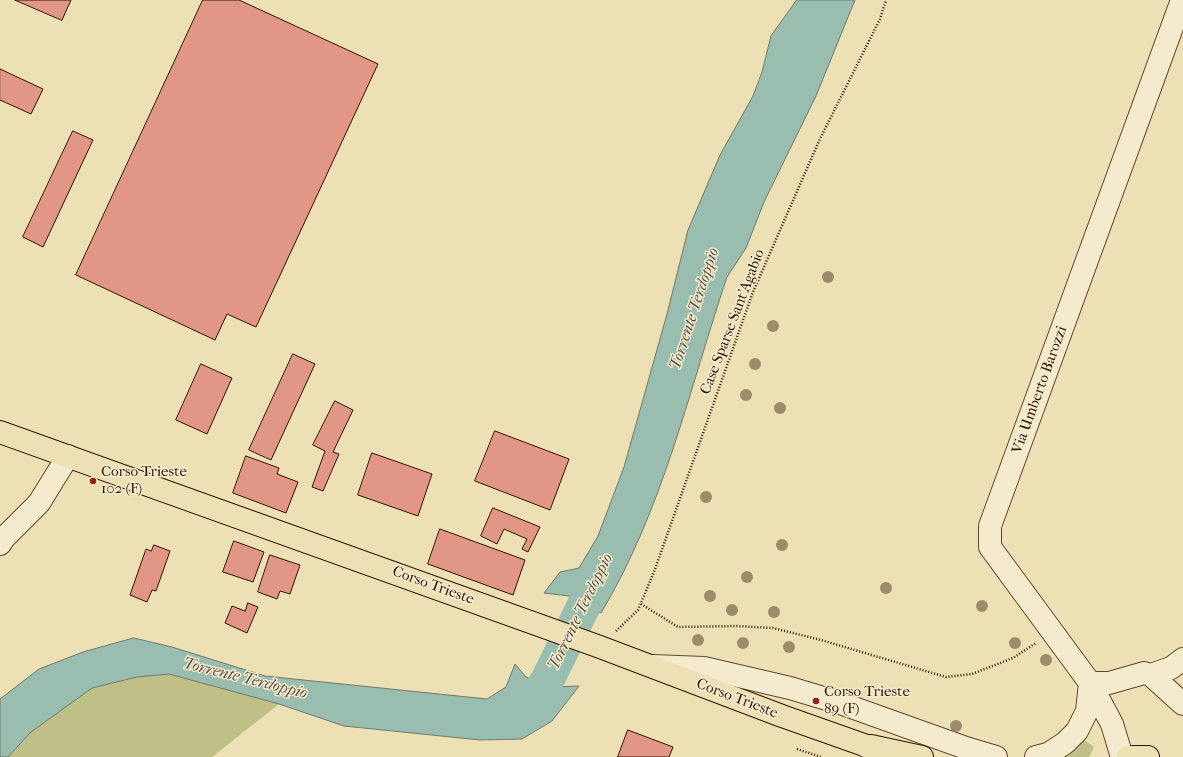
<!DOCTYPE html>
<html>
<head>
<meta charset="utf-8">
<style>
  body { margin:0 }
  canvas { display:block; background:#eee0b5 }
</style>
</head>
<body>
<canvas width="1183" height="757"></canvas>
<script>
const ctx = document.querySelector('canvas').getContext('2d');
ctx.lineJoin = 'round';
function fillPath(path, color) { ctx.fillStyle = color; ctx.fill(path, 'evenodd'); }
function strokePath(path, color, width, dash) { ctx.strokeStyle = color; ctx.lineWidth = width; ctx.lineCap = dash ? 'butt' : 'round'; ctx.setLineDash(dash || []); ctx.stroke(path); }
function write(font, color, halo, rows, align = 'center') {
  ctx.font = font + ' "IM FELL French Canon",serif'; ctx.lineWidth = 3; ctx.setLineDash([]); ctx.textBaseline = 'middle'; ctx.strokeStyle = halo; ctx.fillStyle = color; for (const [text, x, y, turn = 0] of rows) {
    ctx.save(); ctx.translate(x, y); ctx.rotate((+turn || 0) * Math.PI / 180); ctx.textAlign = isNaN(turn) ? turn : align; if (halo) ctx.strokeText(text, 0, 0); ctx.fillText(text, 0, 0); ctx.restore();
  }
}
const green = new Path2D(`
  M169,674l110,30 -67,53h-204l23,-25 61,-44 45,-11z
  M1081,738l13,9 -5,10h-31z`);
const water = new Path2D(`
  M797,0h58l-39,96 -52,106 -18,46 -19,29c-38,113 -64,233 -126,336l-21,-13 -11,-4 -25,-3 16,-21 19,-4 19,-32 26,-69 43,-153 21,-84 32,-75 33,-59 9,-24 9,-36z
  M134,638l38,9 93,29 222,23 19,-12 9,-23 11,13 23,10 30,-1 -27,35 -30,18 -42,1 -136,-14 -65,-22 -110,-30 -32,3 -45,11 -61,44 -23,25h-8v-58l39,-30 44,-17z`);
const river = new Path2D(`
  M510,712h2l21,-10 15,-23 57,-117`);
const building = new Path2D(`
  M15,0h56l-9,20z
  M203,0h36l139,64 -122,263 -29,-13 -12,26 -139,-65z
  M0,69l43,20 -12,25 -31,-14z
  M73,131l20,9 -50,107 -20,-10z
  M293,354l22,10 -44,96 -22,-10z
  M201,364l31,14 -25,56 -31,-14z
  M335,401l18,9 -20,42 6,2 -16,37 -11,-4 13,-36 -12,-6z
  M495,431l74,28 -19,51 -75,-29z
  M372,453l60,21 -14,42 -60,-21z
  M246,456l33,12 -2,6 21,8 -12,31 -53,-20z
  M493,508l47,19 -12,25 -6,-3 5,-10 -23,-10 -7,15 -16,-8z
  M440,529l85,31 -12,35 -85,-31z
  M234,541l30,11 -11,30 -30,-10z
  M154,545l16,6 -14,40 -4,-1 -5,12 -17,-7 16,-46 5,2z
  M270,555l30,10 -10,29 -10,-3 -3,8 -19,-7z
  M248,603l10,4 -11,26 -22,-10 7,-17 13,5z
  M628,730l45,17 -4,10h-51z`);
const path = new Path2D(`
  M641,604l37,23 59,-1 36,2 48,12 125,37 26,-3 41,-16 23,-15
  M616,631l22,-21 16,-38 99,-280 66,-151 61,-122 6,-19
  M797,749l24,8`);
const minor = new Path2D(`
  M0,544l4,-6 35,-35 29,-47
  M653,666l51,2 86,20 50,15 126,45 30,9
  M1151,675l32,29
  M1036,757l12,-3 17,-11 12,-12 10,-20 3,-28h19l35,-10 7,2 20,-7 12,-9
  M1122,757l-10,-33 -22,-41 -100,-136v-21l192,-526`);
const major = new Path2D(`
  M0,432l600,215 182,69 82,29 22,12
  M871,746l51,11
  M1128,757h20`);
const trees = [
  [828,277],
  [773,326],
  [755,364],
  [746,395],
  [780,408],
  [706,497],
  [782,545],
  [747,577],
  [886,588],
  [710,596],
  [982,606],
  [732,610],
  [774,612],
  [698,640],
  [743,643],
  [1015,643],
  [789,647],
  [1046,660],
  [956,726]
];
const markers = [
  [93,481,4,"#8f2418"],
  [816,701,4,"#8f2418"]
];
const streetNames = [
  ["Case Sparse Sant'Agabio",733,322,-69],
  ["Via Umberto Barozzi",1040,390,-70],
  ["Corso Trieste",433,586,20],
  ["Corso Trieste",737,699,21]
];
const poiNames = [
  ["Corso Trieste",101,472],
  ["102 (F)",101,489],
  ["Corso Trieste",824,692],
  ["89 (F)",824,709]
];
const waterNames = [
  ["Torrente Terdoppio",695,309,-72],
  ["Torrente Terdoppio",581,612,-64],
  ["Torrente Terdoppio",245,679,14]
];
fillPath(green, '#bfc088');
fillPath(water, '#99bdae');
strokePath(water, '#6f796a', 1);
strokePath(river, '#99bdae', 34);
fillPath(building, '#e29786');
strokePath(building, '#301303', 1);
strokePath(minor, '#604630', 24);
strokePath(major, '#301303', 24);
strokePath(path, '#301303', 2.5, [1, 2]);
strokePath(minor, '#f4ebcf', 22);
strokePath(major, '#eee0b5', 22);
ctx.fillStyle = '#9d8c69';
for (const [x, y] of trees) { ctx.beginPath(); ctx.arc(x, y, 6, 0, 2 * Math.PI); ctx.fill(); }
for (const [x, y, r, color] of markers) { const dot = new Path2D(); dot.arc(x, y, r, 0, 2 * Math.PI); ctx.fillStyle = color; ctx.fill(dot); strokePath(dot, '#f4ebcf', 1.5); }
write('15px', '#301303', '#f4ebcf', streetNames);
write('15px', '#301303', '#f4ebcf', poiNames, 'left');
write('italic 16px', '#554e3f', '#f4ebcf', waterNames);
</script>
</body>
</html>
